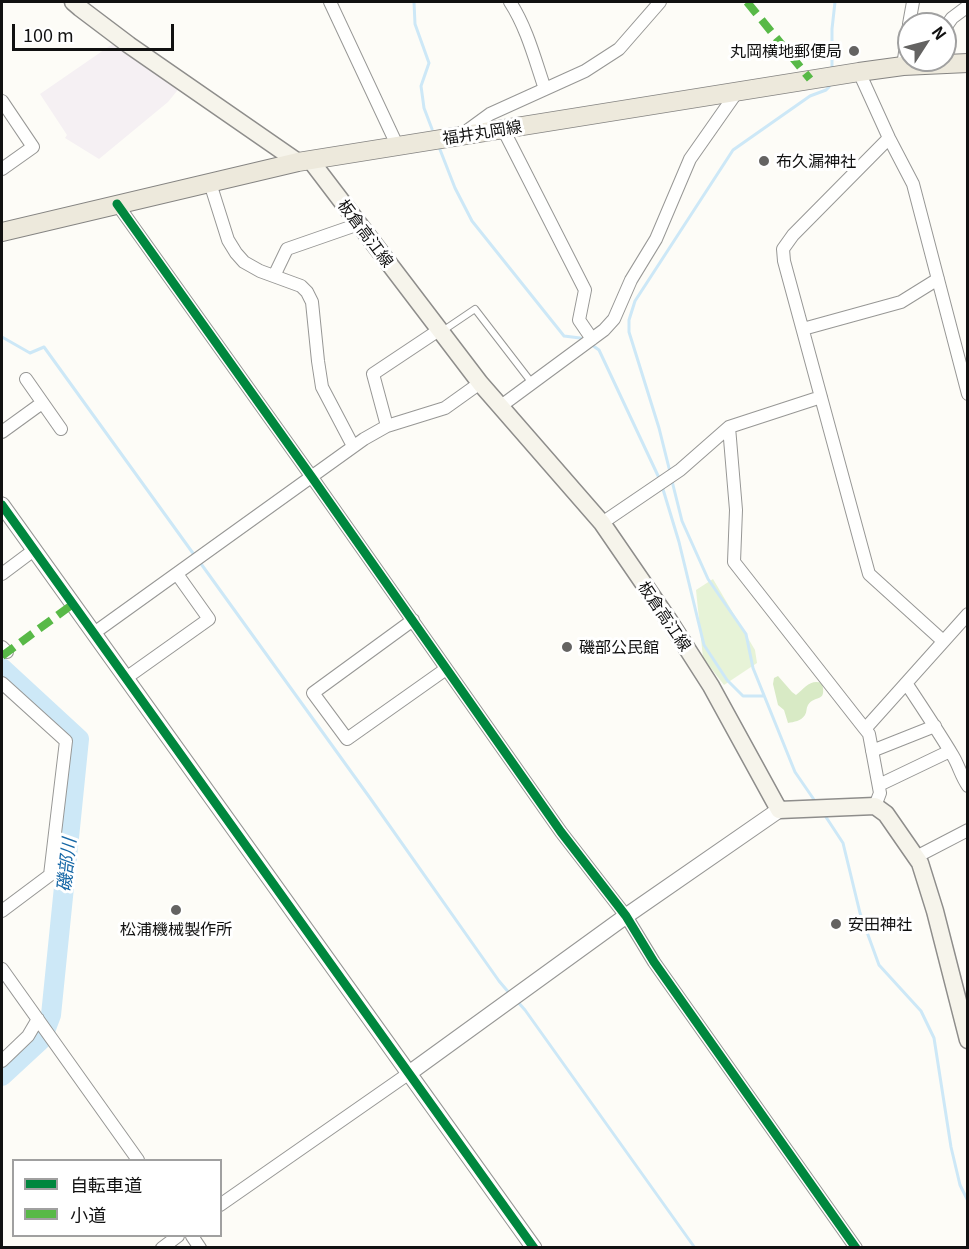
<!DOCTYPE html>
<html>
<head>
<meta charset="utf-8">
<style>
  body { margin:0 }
  #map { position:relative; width:969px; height:1249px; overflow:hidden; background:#fdfcf7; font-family:Georgia,"Noto Sans JP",serif }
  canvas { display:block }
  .frame { position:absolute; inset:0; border:3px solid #111; pointer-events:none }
  .legend { position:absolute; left:12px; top:1159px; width:210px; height:78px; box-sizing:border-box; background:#fff; border:2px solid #a0a0a0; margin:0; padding:8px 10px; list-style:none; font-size:18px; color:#111 }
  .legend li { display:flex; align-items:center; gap:12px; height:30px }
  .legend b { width:30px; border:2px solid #a0a0a0 }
  .north { position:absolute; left:897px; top:12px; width:60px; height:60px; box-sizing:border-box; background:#fff; border:2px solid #a0a0a0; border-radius:50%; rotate:54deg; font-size:16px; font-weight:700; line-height:24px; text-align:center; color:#111 }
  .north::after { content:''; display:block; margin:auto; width:21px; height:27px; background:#646362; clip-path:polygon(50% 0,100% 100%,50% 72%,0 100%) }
  .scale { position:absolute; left:12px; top:24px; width:162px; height:27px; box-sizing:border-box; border:3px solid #111; border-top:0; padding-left:8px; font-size:18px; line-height:21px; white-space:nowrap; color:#111; -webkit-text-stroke:4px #fff; paint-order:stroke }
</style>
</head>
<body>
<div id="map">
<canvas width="969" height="1249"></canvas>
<div class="frame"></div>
<ul class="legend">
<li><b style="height:8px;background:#00873e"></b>自転車道</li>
<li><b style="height:8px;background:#58b947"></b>小道</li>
</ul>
<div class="north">N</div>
<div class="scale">100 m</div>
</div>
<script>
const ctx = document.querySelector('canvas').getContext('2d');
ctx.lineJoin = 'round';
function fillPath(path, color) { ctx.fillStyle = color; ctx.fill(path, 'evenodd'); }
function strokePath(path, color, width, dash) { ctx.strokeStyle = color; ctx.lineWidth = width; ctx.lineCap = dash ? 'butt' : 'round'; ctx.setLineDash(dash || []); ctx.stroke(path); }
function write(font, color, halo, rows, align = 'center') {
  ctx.font = font + ' Georgia,"Noto Sans JP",serif'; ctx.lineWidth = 6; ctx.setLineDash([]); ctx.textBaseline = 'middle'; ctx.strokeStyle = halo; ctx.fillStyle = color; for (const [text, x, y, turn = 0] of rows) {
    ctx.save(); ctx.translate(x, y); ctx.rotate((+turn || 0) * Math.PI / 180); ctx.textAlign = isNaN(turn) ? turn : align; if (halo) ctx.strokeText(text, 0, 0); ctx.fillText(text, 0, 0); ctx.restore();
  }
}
const industrial = new Path2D(`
  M114,43l67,43 -13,16 -69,57 -34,-21 2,-3 -27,-41z`);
const green = new Path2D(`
  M713,579l42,71 2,13 -33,22 -21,-27 -7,-68z`);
const forest = new Path2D(`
  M778,676l14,16 4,3c9,-7 14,-16 26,-12 5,21 -7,11 -14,22 -2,3 -1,7 -3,10 -4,6 -11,7 -17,8l-4,-13 -6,-5 -5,-21 1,-6z`);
const stream = new Path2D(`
  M414,2l1,22 14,39 -8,23 3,22 8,21
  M832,71v-42l3,-27
  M439,147l16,41 17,33 92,115 16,2 3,2
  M2,337l28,16 14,-6 151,209
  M592,345l7,5 61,130
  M670,472l-11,-44 -30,-96v-12l6,-19 98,-151 77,-54 16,-6 3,-3 1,-4
  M672,481l10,40 26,58 38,55 7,34 42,104 22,32
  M662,486l17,56 25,103 23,35 16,16h21
  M199,561l171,237 129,183 11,13
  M824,814l19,29 17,70 19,52 42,46 13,27 17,109 9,38 8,16
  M517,1001l8,9 170,238`);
const river = new Path2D(`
  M2,668l77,71 -28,276 -9,24 -40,37`);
const service = new Path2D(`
  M441,332l34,-23 57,74`);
const minor = new Path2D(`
  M330,2l67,143
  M510,2c17,26 25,58 35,87
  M909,24l4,-22
  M945,28l7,-10 16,-12
  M903,66l6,-41
  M859,72l30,66 24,46 55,210
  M2,101l31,46 -31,22
  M503,129l82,161 -6,30 13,19
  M464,133l26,-19 95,-43 34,-22 41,-47
  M889,138l-96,97 -10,14 1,12 85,313 74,67
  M210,183l18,57 8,13 8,9 16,9 41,15 6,6 5,10 6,59 4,26 31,59
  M117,204l194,272 250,356 65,84 28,46 202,286
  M274,276l13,-27 72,-25
  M803,329l98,-27 37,-23
  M26,379l35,50
  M501,406l103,-76 10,-11 17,-39 25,-41 34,-80 47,-67
  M387,426l-14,-52 66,-44
  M729,427l7,83 -2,52 131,167
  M2,432l40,-29
  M602,523l78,-53 49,-43 92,-30
  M2,574l32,-24
  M413,620l-100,73 34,46 99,-70
  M94,633l270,-194 23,-13 58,-18 35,-25
  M2,647l5,5
  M126,678l83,-59 -32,-45
  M2,683l64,58 -16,134 -48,36
  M906,683c16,24 32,48 47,73 6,10 8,20 15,30
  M872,751l63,-25
  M879,785l71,-34
  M875,806l5,-13 -11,-59 -4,-5 103,-115
  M916,857l52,-27
  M2,969l136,191
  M2,1061l26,-25 10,-17
  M220,1205l188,-131
  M192,1236l8,12
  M162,1248l16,-12`);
const tertiary = new Path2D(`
  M2,505l532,743
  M408,1074l218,-158 153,-106`);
const secondary = new Path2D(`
  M73,2l7,6 49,37 169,117
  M311,161l169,222 122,140 68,99 41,64 68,124 96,-4 11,8 34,49 15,48 33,129`);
const primary = new Path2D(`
  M2,232l296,-70 561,-90 44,-6 65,-3`);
const quiet = new Path2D(`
  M747,2l63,77
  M2,656l71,-52`);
const cycleway = new Path2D(`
  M117,204l194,272 250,356 65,84 28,46 202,286
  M2,505l532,743`);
const markers = [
  [854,51,6,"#646362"],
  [764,161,6,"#646362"],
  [567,647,6,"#646362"],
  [176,910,6,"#646362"],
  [836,924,6,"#646362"]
];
const poiNames = [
  ["丸岡横地郵便局",842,51,"right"],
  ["布久漏神社",776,161],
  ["磯部公民館",579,647],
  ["安田神社",848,924],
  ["松浦機械製作所",176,929,"center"]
];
const streetNames = [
  ["福井丸岡線",482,132,-9],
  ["板倉高江線",366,233,53],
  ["板倉高江線",665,616,56]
];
const waterNames = [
  ["磯部川",66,865,-84]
];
fillPath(industrial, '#f5f0f3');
fillPath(green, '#e7f3d7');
fillPath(forest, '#d8eac5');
strokePath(stream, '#cde8f7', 3);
strokePath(river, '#cde8f7', 20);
strokePath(service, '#979795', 8);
strokePath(minor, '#979795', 14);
strokePath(tertiary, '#979795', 17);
strokePath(secondary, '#8e8d8b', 19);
strokePath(primary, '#858482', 20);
strokePath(service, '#fffffe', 6);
strokePath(minor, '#fffffe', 12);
strokePath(tertiary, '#fffffe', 15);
strokePath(secondary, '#f6f4eb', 16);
strokePath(primary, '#ede9dc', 18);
strokePath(quiet, '#58b947', 8, [15, 8]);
strokePath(cycleway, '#00873e', 9);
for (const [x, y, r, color] of markers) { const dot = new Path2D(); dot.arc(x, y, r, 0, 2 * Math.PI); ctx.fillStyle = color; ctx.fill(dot); strokePath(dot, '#fff', 2); }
write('16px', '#111', '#fff', poiNames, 'left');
write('16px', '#111', '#fff', streetNames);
write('italic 18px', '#1768a6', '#fff', waterNames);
</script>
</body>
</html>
